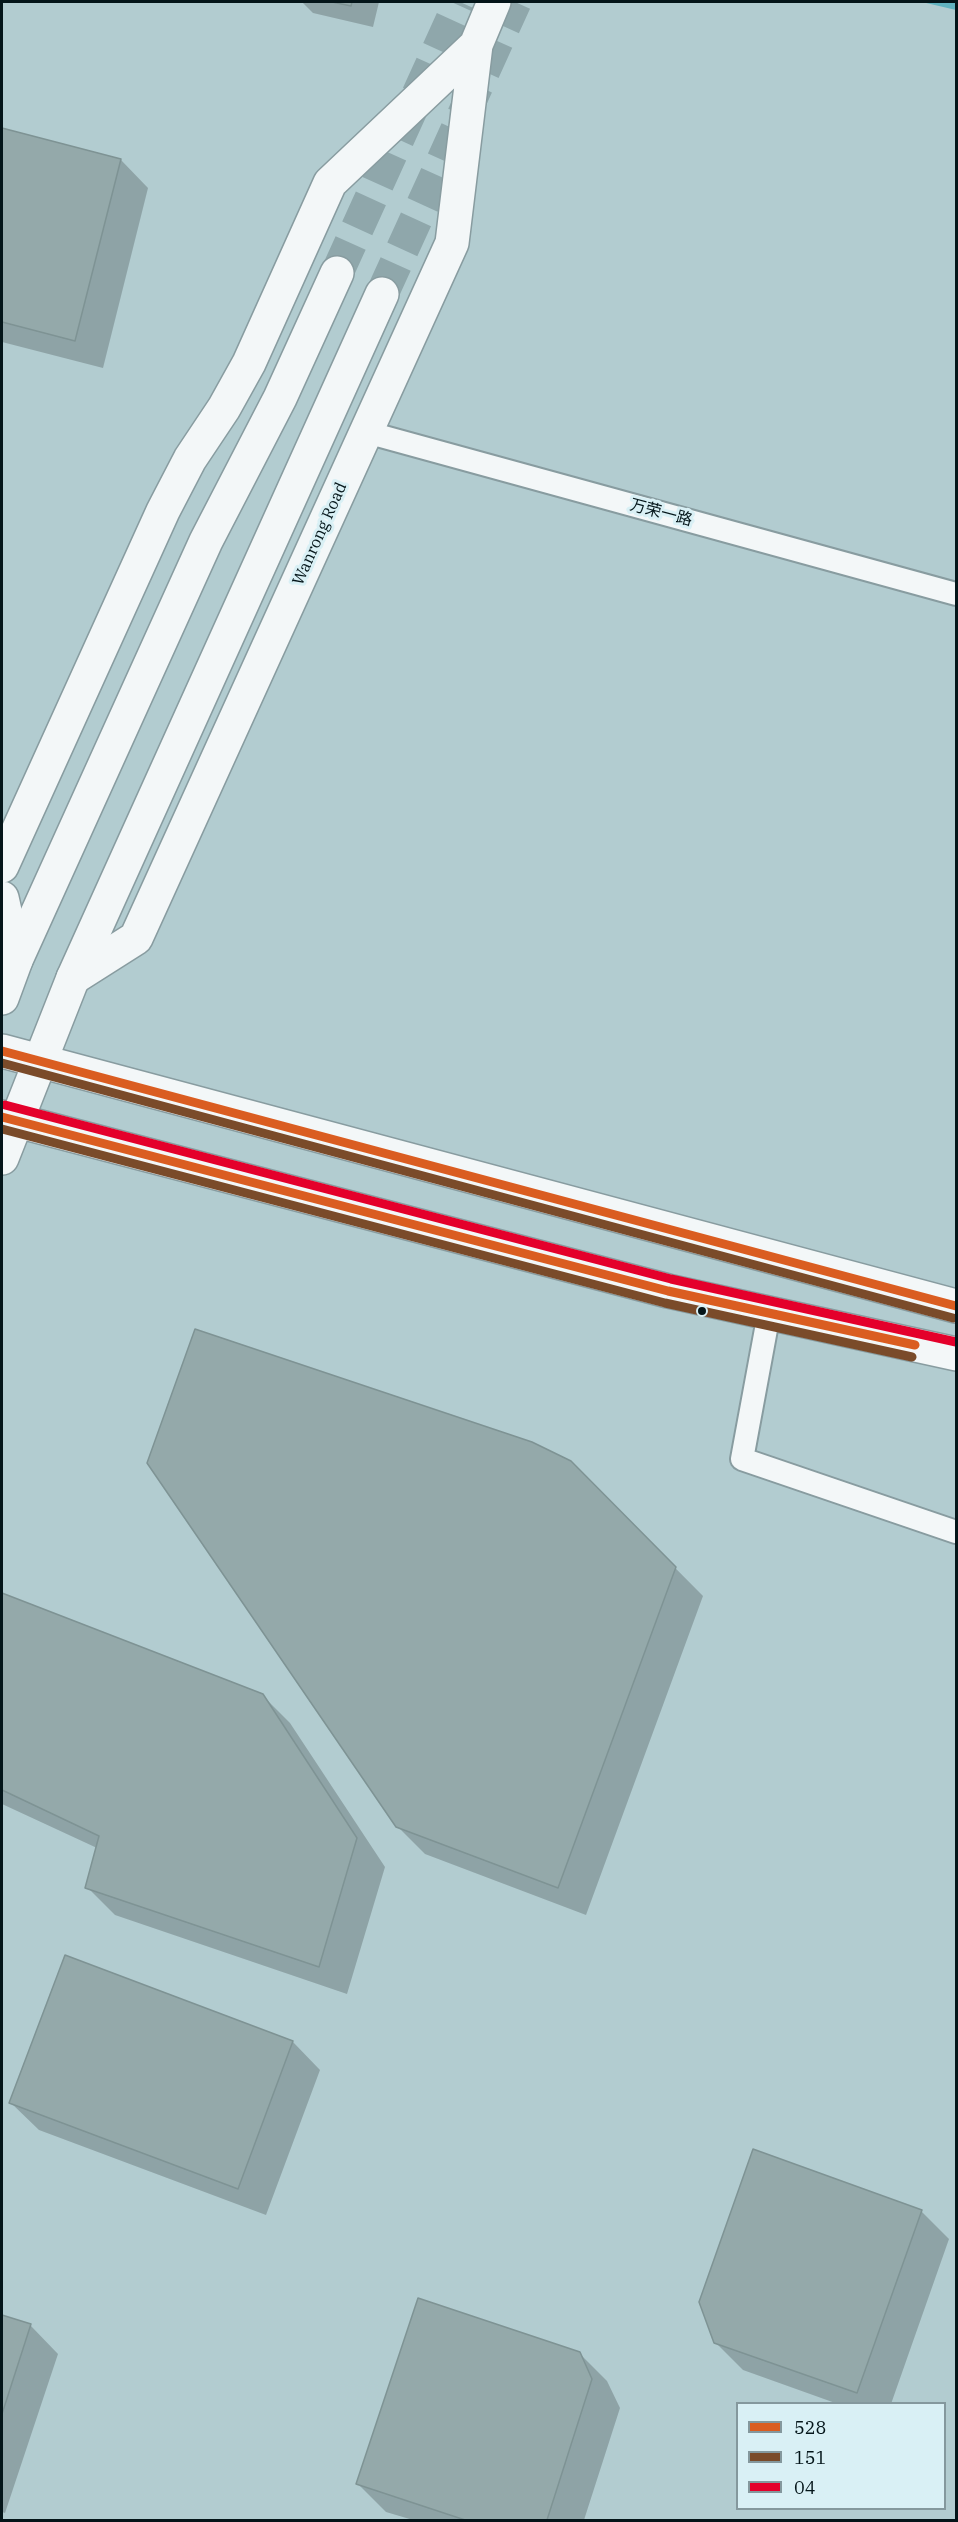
<!DOCTYPE html>
<html>
<head>
<meta charset="utf-8">
<style>
  body { margin:0 }
  #map { position:relative; width:958px; height:2522px; overflow:hidden; background:#b2ccd0; font-family:"IBM Plex Serif",serif }
  canvas { display:block }
  .frame { position:absolute; inset:0; border:3px solid #041519; pointer-events:none }
  .legend { position:absolute; left:736px; top:2402px; width:210px; height:108px; box-sizing:border-box; background:#d9f0f5; border:2px solid #84989d; margin:0; padding:8px 10px; list-style:none; font-size:18px; color:#041519 }
  .legend li { display:flex; align-items:center; gap:12px; height:30px }
  .legend b { width:30px; border:2px solid #84989d }
</style>
</head>
<body>
<div id="map">
<canvas width="958" height="2522"></canvas>
<div class="frame"></div>
<ul class="legend">
<li><b style="height:8px;background:#da5d21"></b>528</li>
<li><b style="height:8px;background:#7a4b2a"></b>151</li>
<li><b style="height:8px;background:#e4002b"></b>04</li>
</ul>
</div>
<script>
const ctx = document.querySelector('canvas').getContext('2d');
ctx.lineJoin = 'round';
function fillPath(path, color) { ctx.fillStyle = color; ctx.fill(path, 'evenodd'); }
function strokePath(path, color, width, dash) { ctx.strokeStyle = color; ctx.lineWidth = width; ctx.lineCap = dash ? 'butt' : 'round'; ctx.setLineDash(dash || []); ctx.stroke(path); }
function write(font, color, halo, rows, align = 'center') {
  ctx.font = font + ' "IBM Plex Serif","Noto Sans SC",serif'; ctx.lineWidth = 6; ctx.setLineDash([]); ctx.textBaseline = 'middle'; ctx.strokeStyle = halo; ctx.fillStyle = color; for (const [text, x, y, turn = 0] of rows) {
    ctx.save(); ctx.translate(x, y); ctx.rotate((+turn || 0) * Math.PI / 180); ctx.textAlign = isNaN(turn) ? turn : align; if (halo) ctx.strokeText(text, 0, 0); ctx.fillText(text, 0, 0); ctx.restore();
  }
}
const water = new Path2D(`
  M922,2h34v8z`);
const shadow = new Path2D(`
  M302,2h77l-6,25 -60,-14z
  M2,130l119,30 27,28 -45,180 -101,-26z
  M570,1462l133,134 -117,319 -161,-61 -28,-28z
  M2,1595l260,100 28,28 95,144 -38,127 -232,-79 -28,-28 10,-39 -95,-44z
  M293,2042l27,28 -54,145 -227,-85 -28,-27z
  M921,2211l28,28 -58,165h-53l-95,-34 -28,-28z
  M2,2316l29,10 27,28 -53,159 -3,-1z
  M579,2353l28,28 13,27 -36,112h-171l-27,-8 -28,-28z`);
const building = new Path2D(`
  M332,2h20l-1,4z
  M2,128l119,31 -46,182 -73,-19z
  M195,1329l337,113 39,19 105,106 -118,321 -162,-61 -249,-364z
  M2,1593l261,101 94,144 -38,129 -234,-79 14,-52 -97,-46z
  M65,1955l228,86 -55,148 -229,-86z
  M753,2149l169,61 -65,183 -143,-50 -15,-41z
  M418,2298l162,54 12,27 -45,141h-82l-109,-36z
  M2,2315l29,9 -29,90z`);
const secondaryTunnel = new Path2D(`
  M337,273l123,-271
  M382,294l133,-292`);
const lane = new Path2D(`
  M366,432l590,162
  M769,1313l-27,146 214,73`);
const street = new Path2D(`
  M2,866l161,-355 27,-52 34,-51 25,-45 81,-180 146,-138
  M2,898l14,62
  M73,978l63,-40 316,-695 24,-198 18,-43`);
const secondary = new Path2D(`
  M2,998l14,-38 190,-419 74,-143 57,-125
  M2,1051l954,255
  M2,1117l666,174 288,63
  M2,1158l71,-180 309,-684`);
const bus1 = new Path2D(`
  M2,1051l954,255
  M2,1117l666,174 247,54`);
const bus2 = new Path2D(`
  M2,1063l951,255
  M2,1129l663,174 247,54`);
const bus3 = new Path2D(`
  M5,1105l666,174 285,63`);
const markers = [
  [702,1311,5,"#041519"]
];
const streetNames = [
  ["万荣一路",661,513,15],
  ["Wanrong Road",320,534,-66]
];
fillPath(water, '#61b3bf');
fillPath(shadow, '#0003');
fillPath(building, '#94a9aa');
strokePath(building, '#7e9394', 1.5);
strokePath(secondaryTunnel, '#8fa7ab', 33, [33, 16]);
strokePath(lane, '#889ca0', 26);
strokePath(street, '#889ca0', 36);
strokePath(secondary, '#889ca0', 36);
strokePath(lane, '#f3f7f8', 22);
strokePath(street, '#f3f7f8', 33);
strokePath(secondary, '#f3f7f8', 33);
strokePath(bus1, '#da5d21', 9);
strokePath(bus2, '#7a4b2a', 9);
strokePath(bus3, '#e4002b', 9);
for (const [x, y, r, color] of markers) { const dot = new Path2D(); dot.arc(x, y, r, 0, 2 * Math.PI); ctx.fillStyle = color; ctx.fill(dot); strokePath(dot, '#d9f0f5', 2); }
write('16px', '#041519', '#d9f0f5', streetNames);
</script>
</body>
</html>
